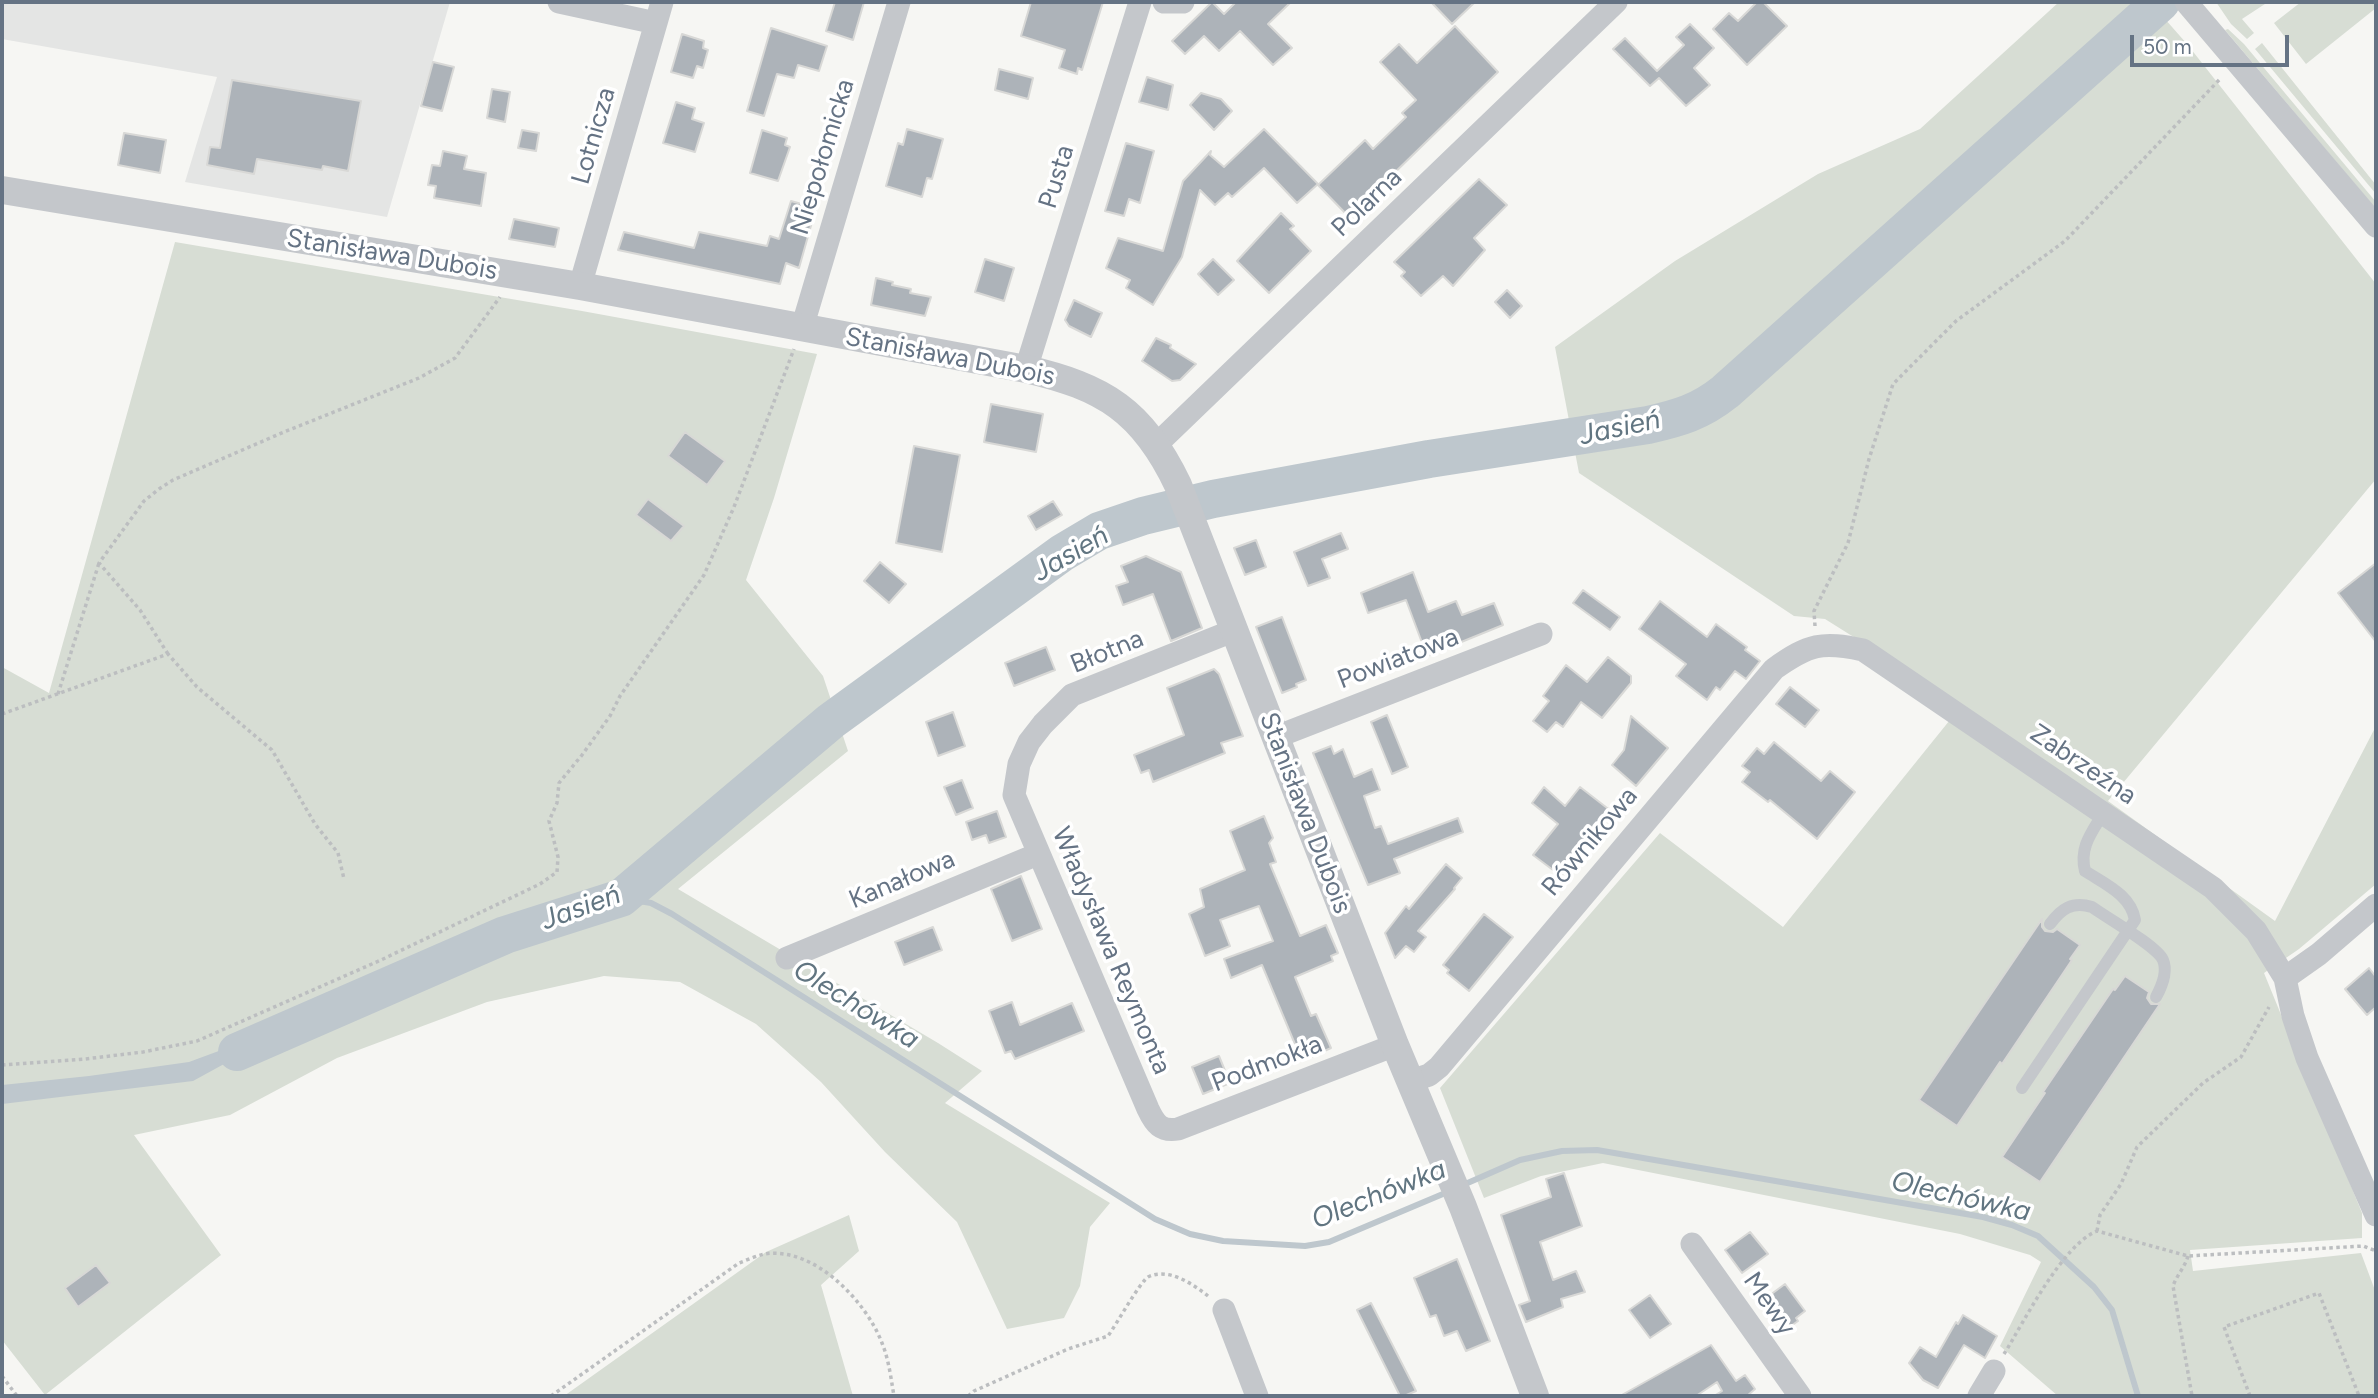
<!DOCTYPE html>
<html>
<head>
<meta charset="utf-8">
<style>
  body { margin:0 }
  #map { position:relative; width:2378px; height:1398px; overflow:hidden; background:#f6f6f3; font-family:Figtree,sans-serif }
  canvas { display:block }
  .frame { position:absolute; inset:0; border:4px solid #657384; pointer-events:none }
  .scale { position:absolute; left:2130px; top:35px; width:159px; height:32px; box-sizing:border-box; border:4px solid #657384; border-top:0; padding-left:9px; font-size:21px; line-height:24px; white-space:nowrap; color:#657384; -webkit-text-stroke:5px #fff; paint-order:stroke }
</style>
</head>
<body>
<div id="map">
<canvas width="2378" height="1398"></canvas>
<div class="frame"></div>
<div class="scale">50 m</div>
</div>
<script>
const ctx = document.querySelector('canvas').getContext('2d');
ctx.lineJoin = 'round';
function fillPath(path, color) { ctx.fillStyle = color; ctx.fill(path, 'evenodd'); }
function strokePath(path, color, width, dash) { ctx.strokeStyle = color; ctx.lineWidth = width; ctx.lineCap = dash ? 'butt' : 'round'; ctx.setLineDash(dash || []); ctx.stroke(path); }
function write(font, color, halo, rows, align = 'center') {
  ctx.font = font + ' Figtree,sans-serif'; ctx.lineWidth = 7; ctx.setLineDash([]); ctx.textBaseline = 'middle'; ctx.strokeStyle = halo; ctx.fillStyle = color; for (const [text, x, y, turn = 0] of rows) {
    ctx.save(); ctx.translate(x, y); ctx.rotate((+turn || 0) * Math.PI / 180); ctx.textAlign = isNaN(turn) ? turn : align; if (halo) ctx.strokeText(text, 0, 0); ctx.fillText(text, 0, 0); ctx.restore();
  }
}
const built = new Path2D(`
  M2,2h448l-63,215 -202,-35 32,-105 -215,-38z`);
const green = new Path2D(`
  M2059,2h91l37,42 189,240v195l-268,322 167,120 101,-195v158l-77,65 -35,24 98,240v25l-172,12 3,21 168,-18 15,40v103h-318l-58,-50 41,-84 -11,-7 -70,-21 -357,-71 -62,13 -57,22 -44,-110 220,-255 123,94 179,-222 -137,-86 -31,-3 -215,-143 -24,-126 120,-86 143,-87 102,-45z
  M2216,2h52l-26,17 12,14 -7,6 -16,-15z
  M2301,2h75v6l-70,56 -32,-41z
  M2228,29l16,15 132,158v7l-151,-179z
  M2262,43l114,142v9l-121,-145z
  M175,242l407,69 235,43 -43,144 -28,82 77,96 25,75 -170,138 260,154 44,28 -37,32 165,100 -20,24 -10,59 -16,32 -57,11 -50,-107 -72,-70 -64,-70 -65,-58 -76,-42 -76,-6 -117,26 -150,56 -107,57 -96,20 87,120 -176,140 -43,-55v-673l47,26z
  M849,1215l10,36 -38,34 32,111h-289l202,-144z`);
const water = new Path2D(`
  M308,1018l-115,63 -191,23v-19l87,-9 100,-14z`);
const stream = new Path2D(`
  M621,898l30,5 21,11 483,305 35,15 33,7 82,5 24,-4 121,-51
  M1463,1185l57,-25 42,-9 35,-1 386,67 29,8 26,11 56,51 18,23 26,86`);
const river = new Path2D(`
  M237,1052l268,-117 116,-37 210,-177 231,-168 37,-22 44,-15 70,-17 216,-40 219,-34c31,-7 52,-13 77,-33l436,-390`);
const building = new Path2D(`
  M835,2h29l-11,38 -27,-9z
  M1031,2h72l-21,68 -4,-2 -1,6 -18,-6 6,-18 -44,-14z
  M1212,2l12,12 12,-12h55l-23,22 24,24 -19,17 -33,-34 -21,20 -15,-15 -19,18 -13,-13z
  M1431,2h44l-23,22z
  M1757,2h6l24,24 -40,39 -34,-36 16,-16 9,8z
  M1690,24l24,24 -20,20 16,17 -24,21 -27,-28 -9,8 -37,-37 12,-11 32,33 27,-26 -8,-8z
  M1455,26l43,46 -149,145 -31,-32 47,-45 8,9 33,-32 -4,-4 14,-13 -36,-38 19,-18 18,19z
  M771,28l56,18 -8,25 -21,-6 -4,13 -17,-4 -13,42 -17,-5z
  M682,34l22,7 -1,7 5,2 -5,18 -6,-2 -4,12 -22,-6z
  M433,62l21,5 -12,44 -21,-5z
  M999,69l34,9 -5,21 -33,-9z
  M1147,77l26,8 -5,25 -29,-8z
  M232,80l129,21 -13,70 -25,-5 -1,4 -65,-11 -3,15 -47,-9 3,-18 10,1z
  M492,89l18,3 -5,30 -18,-4z
  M1201,93l20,6 11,12 -18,19 -24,-25z
  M676,102l19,6 -3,11 12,4 -9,29 -32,-9z
  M907,129l36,10 -11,40 -5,-1 -5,19 -36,-11 12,-43 5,2z
  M1264,129l54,55 -21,19 -33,-35 -32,29 -4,-4 -13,12 -15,-15 -18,67 -29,48 -27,-17 4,-8 -24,-12 12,-30 45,13 20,-70 28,-30 -1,4 14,12z
  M522,130l17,3 -3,18 -18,-3z
  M762,130l25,8 -2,7 5,2 -12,34 -28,-8z
  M124,133l42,7 -6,33 -42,-8z
  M1126,143l28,8 -14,52 -11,-4 -5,17 -19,-5z
  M443,151l24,5 -3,13 22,4 -5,33 -47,-8 2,-12 -8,-1 4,-20 8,1z
  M1479,179l28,26 -33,33 11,12 -32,36 -10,-10 -22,20 -20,-20 4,-4 -11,-10z
  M791,201l25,7 -17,60 -13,-5 -6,21 -162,-34 6,-18 70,16 5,-16 68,14 3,-10 9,3z
  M1281,213l13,13 -4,3 21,22 -42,42 -32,-32z
  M514,219l45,9 -4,19 -46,-8z
  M985,259l29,9 -10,33 -29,-9z
  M1213,259l21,21 -16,15 -20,-21z
  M876,278l17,4 -1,3 19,4 -1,4 21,4 -6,19 -54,-11z
  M1507,290l15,16 -12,12 -15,-16z
  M1074,300l28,13 -11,24 -22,-11 -4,-6z
  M1156,338l15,7 -1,3 26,16 -16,16 -8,1 -30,-20z
  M991,404l52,10 -7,38 -52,-10z
  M685,432l40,29 -18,24 -39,-29z
  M914,446l46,9 -18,97 -46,-9z
  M648,499l36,27 -13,15 -35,-26z
  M1053,501l9,14 -26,15 -8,-14z
  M1341,533l7,16 -26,10 8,19 -22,8 -14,-34z
  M1256,540l10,27 -21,8 -11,-27z
  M1146,556l35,16 21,56 -31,13 -18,-47 -30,11 -7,-19 12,-4 -7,-16z
  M880,562l26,22 -17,19 -25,-22z
  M2376,563v79l-38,-49z
  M1413,572l15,40 28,-11 6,14 32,-12 9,22 -76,31 -21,-56 -38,13 -7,-20z
  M1583,590l37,27 -10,13 -37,-27z
  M1660,601l47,36 9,-13 31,23 -2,3 15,11 -14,18 -11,-8 -15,19 -4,-3 -9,13 -31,-24 10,-12 -47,-35z
  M1282,617l24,63 -10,4 1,3 -15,6 -26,-66z
  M1046,647l9,23 -41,16 -9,-23z
  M1608,657l23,19v7l-29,35 -21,-16 -18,25 -7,-5 -9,10 -14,-11 16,-20 -6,-5 23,-31 21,17z
  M1214,669l5,5 24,62 -22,7 4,10 -72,29 -4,-12 -8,3 -7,-18 50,-20 -17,-47z
  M1790,687l29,23 -14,17 -29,-23z
  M953,712l12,34 -27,10 -12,-34z
  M1387,715l21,52 -16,7 -21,-52z
  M1631,716l37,32 -32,38 -24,-21 12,-15z
  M1774,742l47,39 9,-10 25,21 -38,47 -47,-39 -2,2 -26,-20 8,-10 -8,-6 15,-18 7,6z
  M1331,746l3,8 9,-5 11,28 18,-8 8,21 -16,6 11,32 6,-2 7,18 70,-26 5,14 -69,27 6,14 -32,12 -55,-132z
  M962,780l11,28 -17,7 -12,-28z
  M1544,787l21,19 15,-19 31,24 -50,65 -28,-21 25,-31 -26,-21z
  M997,811l9,26 -17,6 -3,-8 -14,5 -6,-18z
  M1264,816l9,22 -4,5 7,19 -6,2 30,72 26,-11 12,28 -7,3 2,5 -38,16 16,39 5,-2 15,34 -29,13 -40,-96 -31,13 -7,-19 49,-18 -14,-35 -39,14 10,26 -25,10 -16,-42 15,-7 -4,-18 45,-19 -15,-39z
  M1446,864l16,14 -8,10 1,1 -37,42 8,6 -12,15 -8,-6 -11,12 -10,-25 21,-27 3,3z
  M1021,876l21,53 -30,12 -21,-52z
  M1484,914l29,23 -44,54 -22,-18 2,-3 -6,-5z
  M2042,919v8l3,4 8,1 4,-3 23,16 -10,14 2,1 -70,104 -2,-2 -43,64 -38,-26z
  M933,927l9,23 -38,15 -9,-23z
  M2369,968l7,9v30l-9,8 -22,-26z
  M2125,976l24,16 -2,6 4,6h9l-120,178 -38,-25 43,-64 -2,-1 70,-103 2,1z
  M1012,1002l8,23 52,-22 12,28 -69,28 -4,-8 -6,2 -16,-42z
  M1219,1056l11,27 -27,11 -11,-27z
  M1564,1173l18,53 -42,16 13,38 23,-9 9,21 -24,7 2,8 -37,15 -7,-17 11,-4 -29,-86 50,-18 -5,-18z
  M1750,1232l18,22 -26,19 -17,-23z
  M1457,1259l33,82 -24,10 -9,-20 -13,5 -8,-21 -6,2 -16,-39z
  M96,1265l14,18 -32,24 -13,-19z
  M1785,1284l20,27 -9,7 2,3 -14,10 -22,-30z
  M1650,1295l21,29 -21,14 -21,-28z
  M1371,1303l45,88 -12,5h-4l-43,-86z
  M1963,1315l34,21 -12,22 -21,-13 -26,43 -15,-8 -14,-17 11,-16 16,10 20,-35 2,2z
  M1711,1345l25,36 9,-6 10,14 -8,7h-33l8,-5 -5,-9 -21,14h-76z`);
const path = new Path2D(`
  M1815,626l-1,-15 34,-68 21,-84 24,-75 63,-63 109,-80 156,-163
  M168,654l-28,-44 -41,-47 45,-62 15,-12 14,-9 111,-48 135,-54 36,-20 45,-61
  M58,694l41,-131
  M2,714l166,-60 29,33 75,63 43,74 23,29 6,26
  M2,1065l83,-6 58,-7 54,-11 184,-81 159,-76 17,-12 1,-15 -9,-36 8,-18 2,-20 23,-28 28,-39 10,-20 84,-121 30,-68 60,-158
  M2097,1231l3,-16 21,-31 16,-37 66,-64 38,-26 28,-50
  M2188,1256c-3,11 -11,19 -15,30l19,110
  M2004,1354c20,-32 58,-109 93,-123l91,25 175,-10 13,5
  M2,1376l15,20
  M551,1396l188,-133c8,-3 17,-7 25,-9 50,-8 102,47 118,89 7,17 9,36 12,53
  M968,1396l6,-5 94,-42 40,-13c8,-11 32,-54 40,-59 20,-10 45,7 60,19
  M2250,1396l-26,-69 95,-34 40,103`);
const service = new Path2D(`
  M2050,924c11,-15 22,-23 42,-17 15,11 65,39 71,53 5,12 -1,26 -7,37
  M2022,1088l113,-168c-4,-25 -30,-36 -50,-49 -6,-24 7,-39 19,-59`);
const minor = new Path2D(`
  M559,2l97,21
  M1164,2h19
  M2186,2l190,224
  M580,286l82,-284
  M802,328l97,-326
  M1026,369l114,-367
  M1157,444l459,-442
  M1235,630l-163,65 -29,29 -14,18 -10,22 -5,31 134,314c7,15 13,23 30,20l217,-84
  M1276,737l265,-103
  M787,958l251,-104
  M2285,978l34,-24 57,-49
  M1411,1081l18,-6 10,-8 335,-398c35,-25 48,-28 89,-19l350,238 43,43 29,47 8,38 14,42 69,157
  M1692,1244l108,152
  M1224,1310l33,86
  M1979,1396l15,-25`);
const tertiary = new Path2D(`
  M2,190l578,96 446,83c78,18 117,42 152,116l217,560 68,162 72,189`);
const streetNames = [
  ["Lotnicza",594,136,-74],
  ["Niepołomicka",823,157,-73],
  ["Pusta",1057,177,-73],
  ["Polarna",1367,203,-44],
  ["Stanisława Dubois",392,255,9],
  ["Stanisława Dubois",950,357,11],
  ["Błotna",1107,652,-22],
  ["Powiatowa",1398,659,-21],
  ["Zabrzeźna",2083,765,34],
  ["Stanisława Dubois",1305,813,69],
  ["Równikowa",1590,842,-50],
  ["Kanałowa",902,880,-23],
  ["Władysława Reymonta",1111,951,67],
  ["Podmokła",1267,1064,-21],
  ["Mewy",1769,1304,55]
];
const waterNames = [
  ["Jasień",1620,428,-12],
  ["Jasień",1071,554,-30],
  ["Jasień",581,908,-20],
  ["Olechówka",856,1005,32],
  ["Olechówka",1379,1195,-22],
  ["Olechówka",1961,1197,13]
];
fillPath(built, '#e4e5e4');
fillPath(green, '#d7ddd4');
fillPath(water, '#bec7cd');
strokePath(stream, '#bec7cd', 6);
strokePath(river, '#bec7cd', 38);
fillPath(building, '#adb3b9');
strokePath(building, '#d8d8d6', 2);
strokePath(path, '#bcbec0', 3.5, [3.5, 3.5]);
strokePath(service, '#c4c7cb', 12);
strokePath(minor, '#c4c7cb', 23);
strokePath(tertiary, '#c4c7cb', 28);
write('26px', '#657384', '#fff', streetNames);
write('italic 28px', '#617581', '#fff', waterNames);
</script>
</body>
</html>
